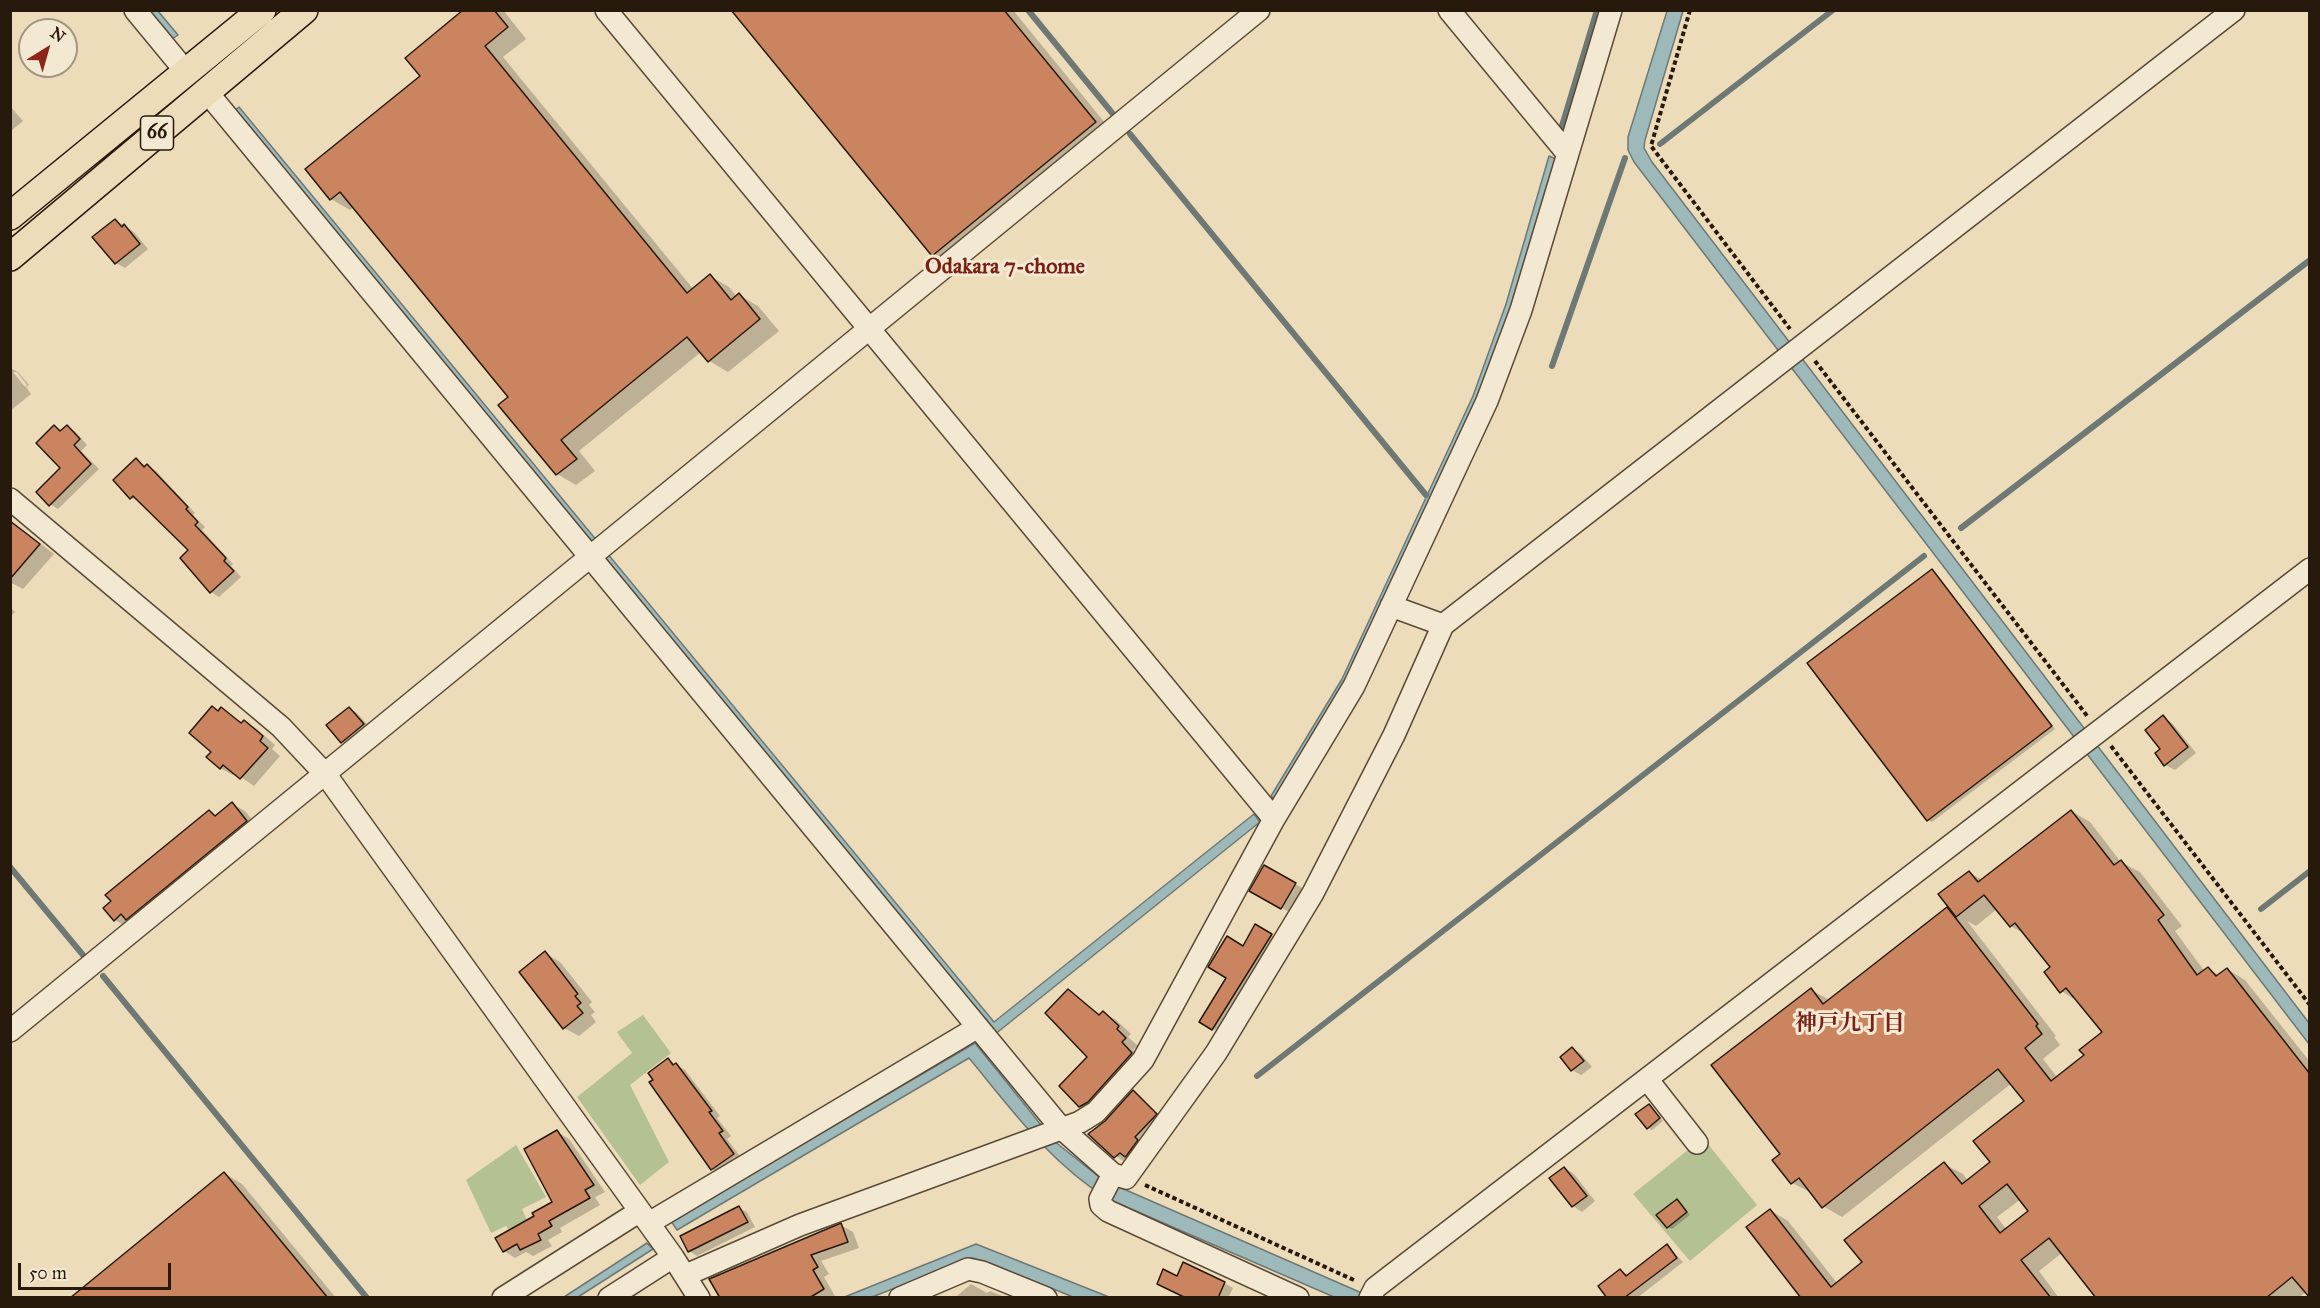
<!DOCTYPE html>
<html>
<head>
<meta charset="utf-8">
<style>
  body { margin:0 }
  #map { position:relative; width:2320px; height:1308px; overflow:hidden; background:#eddcba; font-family:"IM FELL Great Primer",serif }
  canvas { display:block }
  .frame { position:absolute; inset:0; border:12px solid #28190d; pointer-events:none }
  .north { position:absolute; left:18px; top:18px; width:60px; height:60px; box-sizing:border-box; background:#f3e8d2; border:2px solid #a29583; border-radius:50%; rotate:37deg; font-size:16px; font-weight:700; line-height:24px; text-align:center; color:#28190d }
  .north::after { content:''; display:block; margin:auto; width:21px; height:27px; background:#8f2418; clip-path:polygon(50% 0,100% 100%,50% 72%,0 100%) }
  .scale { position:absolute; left:18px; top:1263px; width:153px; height:27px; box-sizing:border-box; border:3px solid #28190d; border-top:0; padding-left:8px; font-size:18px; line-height:21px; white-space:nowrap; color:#28190d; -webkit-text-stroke:4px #f3e8d2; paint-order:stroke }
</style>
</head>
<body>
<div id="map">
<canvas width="2320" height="1308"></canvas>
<div class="frame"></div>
<div class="north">N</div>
<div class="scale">50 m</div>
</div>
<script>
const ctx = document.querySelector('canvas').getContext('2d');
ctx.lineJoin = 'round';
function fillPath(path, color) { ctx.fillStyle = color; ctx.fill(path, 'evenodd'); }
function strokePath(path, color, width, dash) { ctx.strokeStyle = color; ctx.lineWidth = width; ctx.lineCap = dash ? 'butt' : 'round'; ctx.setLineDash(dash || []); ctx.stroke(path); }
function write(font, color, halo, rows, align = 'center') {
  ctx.font = font + ' "IM FELL Great Primer","Noto Serif JP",serif'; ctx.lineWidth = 6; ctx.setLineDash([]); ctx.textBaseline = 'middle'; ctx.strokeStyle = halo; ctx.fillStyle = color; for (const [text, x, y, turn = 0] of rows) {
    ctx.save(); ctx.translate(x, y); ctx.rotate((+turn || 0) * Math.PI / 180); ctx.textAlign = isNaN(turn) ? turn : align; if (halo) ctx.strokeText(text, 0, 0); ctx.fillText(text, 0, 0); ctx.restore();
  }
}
const green = new Path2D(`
  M643,1015l28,38 -41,32 39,77 -29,23 -63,-88 55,-44 -15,-21z
  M1703,1138l54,67 -67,56 -57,-67z
  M516,1145l30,52 -24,12 7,16 -16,11 -7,-10 -15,7 -25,-53z`);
const water = new Path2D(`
  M149,11h9l20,24 -6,4z
  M1667,11h16l-38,129 -1,8 8,14 657,861v21l-675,-882 -6,-12v-13z
  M239,107l755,915 260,-208 6,8 -266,213 -761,-923z
  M1549,156l7,3 -45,148 -33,92 -130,282 -72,119 -5,-4 71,-117 131,-283 33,-92z
  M975,1043l79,98 49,39 268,117h-37l-226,-98c-58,-36 -96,-89 -139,-141l-292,172 -6,-9z
  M647,1243l6,6 -75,48h-14z
  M976,1244l133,53h-36l-83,-34 -18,-5 -100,39 -30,1z`);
const shadow = new Path2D(`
  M465,10h38l23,29 -23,18 191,233 16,-14 19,11 8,10 2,-2 19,11 21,25 -51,41 -19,-11 -8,-9 -122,99 16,20 -19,14 -19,-11 -56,-69 9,-8 -156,-190 -4,3 -19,-11 91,-123z
  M733,10h280l101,124 -162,132 -19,-11z
  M10,106l13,15 -12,10 -1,-1z
  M115,220l19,12 14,17 -23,19 -9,-5z
  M10,368l8,4 11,13 -3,2 5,7 -21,17zM13,372h4l10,13 -2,2z
  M55,427l7,4 5,-4 8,4 12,14 -6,6 18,18 -41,40 -8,-5 12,-36z
  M136,460l20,11 39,42 -2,2 12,12 -3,3 31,34 -2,2 10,11 -22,20 -8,-5 -23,-24 2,-18 -50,-49 -9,-3z
  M10,520l44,34 -31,35 -13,-7z
  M1932,570l123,159 -123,93 -4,-2z
  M10,607l5,5 -5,5z
  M349,708l8,5 14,16 -22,17 -7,-4z
  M221,709l22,14 2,-2 12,8 18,16 -3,4 8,7 -26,30 -19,-13 -2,2 -13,-7 -7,-16z
  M2163,717l9,6 24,30 -21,17 -10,-5 -3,-16z
  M232,804l13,7 14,17 -132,99 -12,-7 95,-108 6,4z
  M2071,811l19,11 31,40 19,10 42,54 -7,5 30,41 3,-3 11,6 8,-6 18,11 65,82v233l-4,-3 -8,6h-200l-35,-46 -24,19 20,27h-256l-33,-88 18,11 49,62 27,-20 80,-99 19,10 5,7 24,-19 34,-60 -14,-19 -170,134 -19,-11 -11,-13 -20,-10 -10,-29 29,-164 19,10 117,-91 8,5 14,-41 14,7zM1997,909l14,17 17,10 24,31 9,24 18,11 25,30 -18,23 -29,22 -14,-18 17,-14 -6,-8 2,-1 -89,-115 9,5zM2021,1199l9,12 -23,19 -10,-13z
  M1265,867l39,22 -13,24 -9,-5z
  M1256,926l22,13 -58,94 -19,-12z
  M545,953l15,9 32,40 -3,3 6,7 -4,3 5,7 -17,14 -15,-8z
  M1069,991l32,24 3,-2 12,7 15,14 -3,3 10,9 -5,4 11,10 -51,53 -13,-7 9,-49z
  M1572,1048l9,6 11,13 -11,8 -9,-5z
  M669,1060l16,10 35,46 -3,2 14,18 -4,3 15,20 -21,16 -9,-6 -57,-89z
  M1133,1092l31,27 -40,43 -34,-28 16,-12z
  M1649,1105l14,16 -11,9 -4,-2z
  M557,1132l12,7 36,53 -10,5 5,8 -40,23 2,4 -14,8 4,6 -19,10 -7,-4 -11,6 -11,-7 50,-48z
  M1565,1168l9,6 21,27 -13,11 -9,-6z
  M224,1173l18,11 94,114h-264z
  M1677,1201l13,14 -18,14 -4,-2z
  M739,1208l8,4 8,15 -58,29 -8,-5z
  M841,1225l12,7 6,16 -38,13 8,13 -5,3 11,19 -3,2h-38l-82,-19z
  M1667,1246l16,16 -46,36h-28l12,-27 8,4z
  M1224,1283l9,5 -5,10h-41z
  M971,1284l16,9 3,-2 17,7 -51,-1z`);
const stream = new Path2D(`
  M1028,10l85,104
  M1561,129l36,-119
  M1130,134l296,361
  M1660,144l173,-134
  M1552,366l73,-208
  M1961,528l349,-268
  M10,867l73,88
  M2261,909l49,-38
  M103,976l264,322
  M1257,1076l667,-520`);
const building = new Path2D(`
  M463,10h31l14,17 -23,19 202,247 23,-19 21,26 8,-7 21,26 -52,43 -21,-25 -126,103 16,19 -21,16 -58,-70 10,-8 -168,-205 -10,8 -25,-31 115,-93 -15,-18z
  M731,10h273l92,112 -164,134z
  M115,219l7,8 2,-3 16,20 -25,20 -23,-27z
  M54,425l6,6 7,-6 13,14 -6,6 17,19 -42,42 -13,-14 24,-24 -24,-25z
  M136,458l8,9 3,-3 41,43 -2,2 12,13 -3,3 31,33 -2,3 10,10 -24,22 -30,-35 8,-8 -55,-54 -3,3 -17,-19z
  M10,521l30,23 -30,35z
  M1932,569l120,157 -125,95 -120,-158z
  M212,706l6,5 3,-4 20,16 3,-3 19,16 -3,5 8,7 -28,31 -17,-14 -3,4 -14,-12 5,-5 -22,-19z
  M349,707l15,17 -23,19 -15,-18z
  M2163,715l25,32 -24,19 -9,-13 5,-4 -15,-19z
  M232,802l15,19 -121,99 -5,-6 -7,7 -11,-13 8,-7 -6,-6 104,-85 6,6z
  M2071,810l43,55 7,-5 43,55 -6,5 39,55 11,-8 8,9 11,-8 83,106v224l-18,-21 -26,21h-170l-47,-60 -28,22 30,38h-250l-55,-71 24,-18 61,78 31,-25 -18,-22 100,-78 18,22 28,-22 -17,-21 51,-40 -26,-32 -176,139 -23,-30 -8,6 -19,-24 8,-6 -69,-89 100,-77 12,16 124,-97 91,117 -2,2 6,8 -17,14 26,33 33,-26 -5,-5 23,-18 -36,-44 -6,5 -16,-21 6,-5 -35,-44 -5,4 -26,-32 -28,22 -18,-23 31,-23 9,11zM2007,1184l21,27 -28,22 -21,-27z
  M1264,865l32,18 -15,26 -32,-18z
  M1255,924l17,10 -60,96 -13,-8 27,-44 -18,-11 19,-31 16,10z
  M545,951l33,43 -3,2 6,7 -4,3 6,7 -20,16 -44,-57z
  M1068,989l31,26 4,-4 16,15 -2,3 9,9 -4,4 10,11 -44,49 -9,5 -20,-21 28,-29 -42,-44z
  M1572,1047l12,14 -13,10 -11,-14z
  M668,1058l5,7 3,-2 36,48 -3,1 14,19 -4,2 15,21 -23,16 -62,-88 4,-2 -5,-7z
  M1133,1090l24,24 -22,23 3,3 -11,15 -2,2 -5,-4 -6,5 -26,-24 17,-13z
  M1649,1104l11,14 -13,11 -12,-15z
  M557,1130l37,55 -9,5 5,8 -41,23 3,5 -14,8 3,6 -21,10 -3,-6 -14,8 -8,-14 39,-22 -2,-3 20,-11 -28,-53z
  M1564,1167l23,29 -15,11 -23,-29z
  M224,1172l104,126h-258z
  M1677,1199l10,13 -20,16 -11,-13z
  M739,1206l9,16 -60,30 -8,-16z
  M841,1223l7,19 -37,13 7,12 -5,3 11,19 -15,9h-89l-11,-19z
  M1667,1244l10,14 -53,40h-17l-9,-12 22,-17 6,7z
  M1183,1262l42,20 -7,16h-32l-29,-14 6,-15 14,7z`);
const path = new Path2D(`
  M1690,10l-39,136 139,183
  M1815,361l273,356
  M2111,746l199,259
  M1145,1185l211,96`);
const minor = new Path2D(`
  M135,10l52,63
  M606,10l668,809
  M1449,10l118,143
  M207,92l854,1036 52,46 -13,25 1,6 7,6 190,87
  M10,499l271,228 45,48 347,482 26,41
  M1391,606l52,19
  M10,1031l1249,-1021
  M1647,1079l50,64
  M1113,1174l13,4 90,-125 97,-160 81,-158 49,-110 791,-615
  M649,1223l329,-196
  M686,1275l114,-50 280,-103 16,-10 47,-52 131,-241 80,-133 133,-285 34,-91 90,-300
  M503,1298l137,-87
  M609,1298l64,-41
  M900,1298l68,-29 14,3 64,26
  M1370,1298l5,-10 935,-719`);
const major = new Path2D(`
  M10,216l252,-206
  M10,257l294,-247`);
const shields = [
  [157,133,33]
];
const shieldNames = [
  ["66",157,133]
];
const neighbourhoodNames = [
  ["Odakara 7-chome",1005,268],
  ["神戸九丁目",1850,1025]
];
fillPath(green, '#b4c192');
fillPath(water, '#9db9ba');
strokePath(water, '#6e7975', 1.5);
fillPath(shadow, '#0003');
strokePath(stream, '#6e7975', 6);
fillPath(building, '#ca8560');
strokePath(building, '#28190d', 1.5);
strokePath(minor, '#594a38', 24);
strokePath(major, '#28190d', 30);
strokePath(path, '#28190d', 4, [4.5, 3]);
strokePath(minor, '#f3e8d2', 21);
strokePath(major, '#eddcba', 27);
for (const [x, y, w] of shields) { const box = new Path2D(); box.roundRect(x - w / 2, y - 17, w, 34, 4.5); ctx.fillStyle = '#f3e8d2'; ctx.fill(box); strokePath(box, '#28190d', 1.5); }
write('bold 20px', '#28190d', null, shieldNames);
write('bold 22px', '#7a1f14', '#f3e8d2', neighbourhoodNames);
</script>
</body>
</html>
